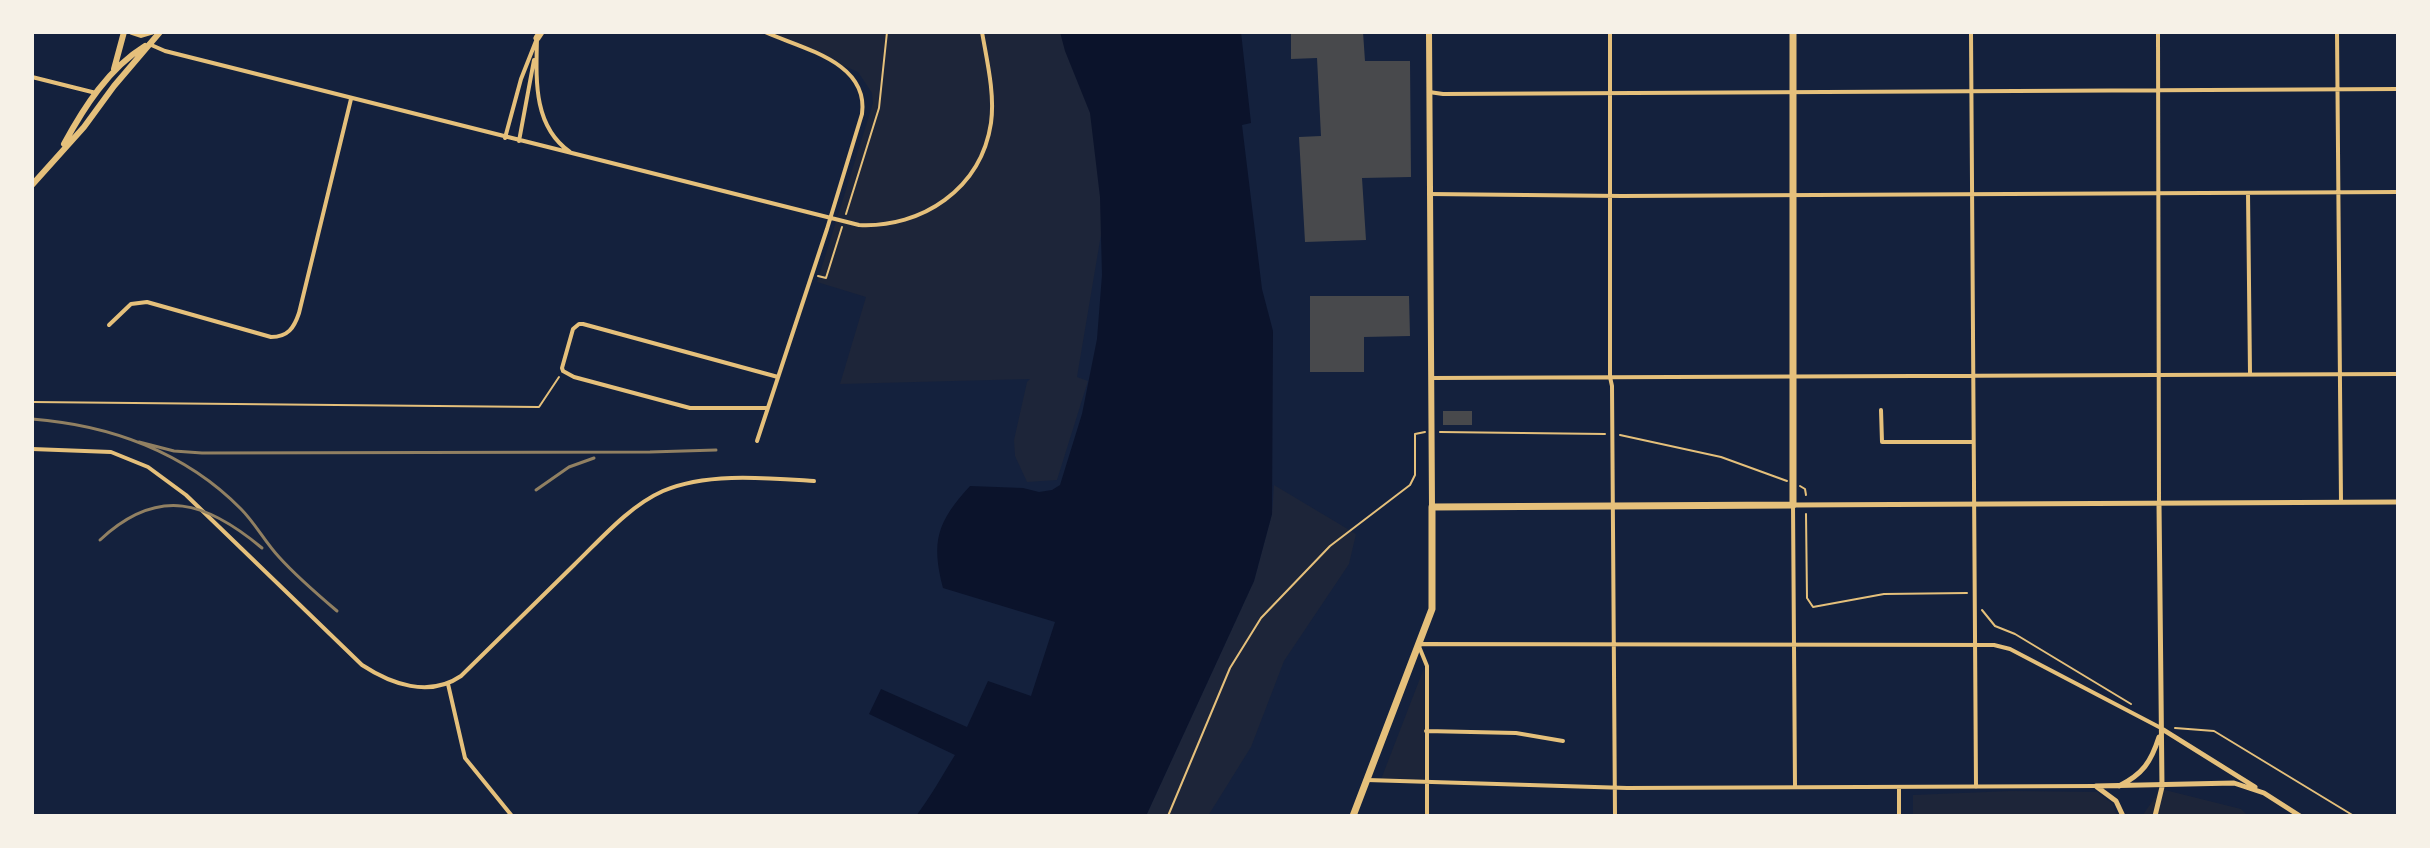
<!DOCTYPE html>
<html>
<head>
<meta charset="utf-8">
<style>
  body { margin:0 }
  #map { position:relative; width:2430px; height:848px; overflow:hidden; background:#14213d; font-family:"Libre Baskerville",serif }
  canvas { display:block }
  .frame { position:absolute; inset:0; border:34px solid #f6f1e7; pointer-events:none }
</style>
</head>
<body>
<div id="map">
<canvas width="2430" height="848"></canvas>
<div class="frame"></div>
</div>
<script>
const ctx = document.querySelector('canvas').getContext('2d');
ctx.lineJoin = 'round';
function fillPath(path, color) { ctx.fillStyle = color; ctx.fill(path, 'evenodd'); }
function strokePath(path, color, width, dash) { ctx.strokeStyle = color; ctx.lineWidth = width; ctx.lineCap = dash ? 'butt' : 'round'; ctx.setLineDash(dash || []); ctx.stroke(path); }
const green = new Path2D(`
  M765,32h314l28,167 -30,178 11,4 -31,99 -30,2 -12,-26 -1,-16 13,-58 3,-3 -190,5 26,-87 -49,-15 56,-179 -1,-10 -14,-21z
  M1274,485l82,49 -7,30 -65,97 -33,86 -43,69h-62l108,-235 18,-67z
  M1424,668v114h-44z
  M2161,789l80,20 7,7h-106z
  M2011,791l86,1 16,12 4,12h-204v-21z`);
const water = new Path2D(`
  M1060,32h181l10,91 -9,2 20,164 11,42 -1,183 -18,67 -108,235h-230c15,-20 26,-40 39,-61l-86,-41 12,-25 86,38 21,-46 43,15 24,-74 -112,-34c-12,-47 -6,-66 27,-102l53,2 16,4 13,-2 8,-5 22,-71 15,-75 5,-64 -2,-78 -10,-84 -25,-62z`);
const building = new Path2D(`
  M1291,32h72l2,29h45l1,116 -49,1 4,62 -61,2 -6,-105 22,-1 -4,-78 -26,1z
  M1310,296h99l1,40 -46,1v35h-54z
  M1443,411h29v14h-29z`);
const path = new Path2D(`
  M846,214l33,-106 8,-76
  M818,276l8,2 16,-51
  M32,402l507,5 20,-30
  M1440,432l165,2
  M1620,435l101,22 66,24
  M1800,486l5,3 1,6
  M1806,514l1,84 6,9 71,-13 83,-1
  M1982,610l13,16 20,8 116,70
  M2175,728l39,3 140,85
  M1168,816l62,-148 31,-50 69,-72 80,-61 5,-10v-41l10,-2`);
const minor = new Path2D(`
  M1610,32v345l2,9 3,430
  M1971,32l5,755
  M2158,32l1,471
  M2158,32h41
  M2337,32l4,470
  M537,38c-1,42 -4,88 33,114
  M149,44l16,7 694,174c63,3 122,-36 132,-102 4,-29 -4,-62 -9,-91
  M32,77l64,16
  M1429,92l14,2 955,-5
  M505,138l16,-59 15,-38
  M519,141l15,-81
  M2248,193l2,181
  M1429,194l193,2 776,-4
  M109,325l22,-21 16,-2 124,35c17,0 23,-9 28,-24l52,-214
  M1431,378l967,-4
  M767,408h-77l-116,-31 -11,-6 -1,-3 11,-39 6,-5h4l195,53
  M1881,410l1,32h91
  M757,441l70,-212 35,-115c7,-52 -59,-65 -97,-82
  M32,449l79,3 37,15 38,28 176,170c29,19 67,33 99,11 38,-37 75,-74 113,-111 26,-25 55,-59 89,-74 43,-19 105,-13 151,-10
  M1793,505l2,282
  M448,684l17,74 47,58
  M1426,731l90,2 47,8
  M1367,780l260,8 469,-2
  M1899,787v29
  M1427,816v-150l-9,-22 576,1 16,4 151,79`);
const tertiary = new Path2D(`
  M1793,505l605,-3
  M2162,729l93,58
  M2096,786l138,-3 30,10 36,23
  M2119,786c24,-12 32,-24 40,-49
  M2097,787l19,14 7,15
  M2155,816l7,-29 -3,-284`);
const secondary = new Path2D(`
  M132,32l9,3 10,-3
  M1429,32l3,475
  M114,69l10,-37
  M64,144c20,-37 45,-76 81,-98
  M32,185l52,-58 30,-41 46,-54`);
const primary = new Path2D(`
  M537,38l4,-6
  M1353,816l79,-207v-102l361,-2v-473`);
const rail = new Path2D(`
  M32,419c78,6 153,33 209,90 14,14 24,33 38,48 18,20 38,37 58,54
  M139,442l35,9 28,2 448,-1 66,-2
  M536,490l33,-23 25,-9
  M100,540c59,-55 107,-38 162,8`);
fillPath(green, '#1d2539');
fillPath(water, '#0b132b');
fillPath(building, '#48494c');
strokePath(path, '#e5c07b', 2);
strokePath(minor, '#e5c07b', 4);
strokePath(tertiary, '#e5c07b', 5);
strokePath(secondary, '#e5c07b', 6);
strokePath(primary, '#e5c07b', 7);
strokePath(rail, '#918062', 3);
</script>
</body>
</html>
